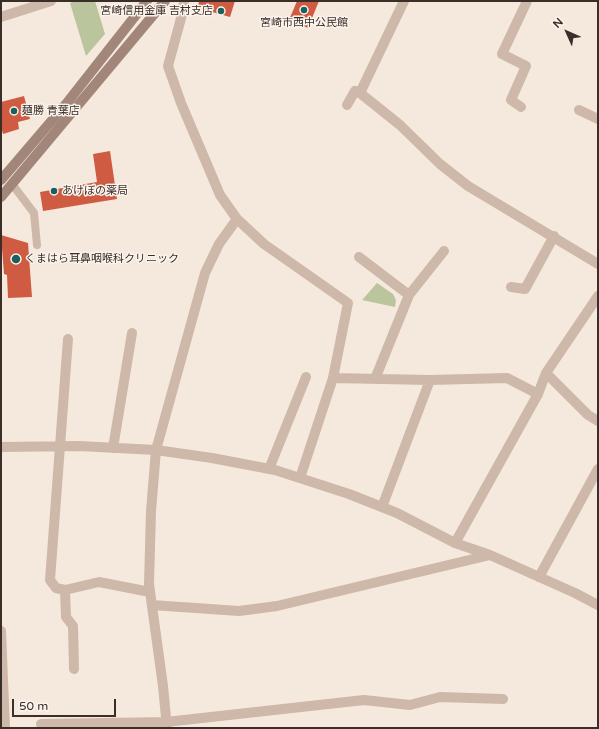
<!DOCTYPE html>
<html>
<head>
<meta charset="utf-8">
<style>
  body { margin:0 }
  #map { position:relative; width:599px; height:729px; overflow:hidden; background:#f5e9de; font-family:"Varela Round",sans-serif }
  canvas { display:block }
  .frame { position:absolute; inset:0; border:2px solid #3b2e29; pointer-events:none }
  .north { position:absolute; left:547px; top:12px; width:40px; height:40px; -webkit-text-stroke:3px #fbf3ec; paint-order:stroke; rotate:315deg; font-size:11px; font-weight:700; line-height:16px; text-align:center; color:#3b2e29 }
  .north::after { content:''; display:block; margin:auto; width:14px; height:18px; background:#3b2e29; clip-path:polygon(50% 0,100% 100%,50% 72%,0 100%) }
  .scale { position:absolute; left:12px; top:699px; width:104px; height:18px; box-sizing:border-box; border:2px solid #3b2e29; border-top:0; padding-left:5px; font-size:12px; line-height:14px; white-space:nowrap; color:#3b2e29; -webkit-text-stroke:3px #fbf3ec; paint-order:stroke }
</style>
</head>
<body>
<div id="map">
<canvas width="599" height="729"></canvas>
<div class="frame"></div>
<div class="north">N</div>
<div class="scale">50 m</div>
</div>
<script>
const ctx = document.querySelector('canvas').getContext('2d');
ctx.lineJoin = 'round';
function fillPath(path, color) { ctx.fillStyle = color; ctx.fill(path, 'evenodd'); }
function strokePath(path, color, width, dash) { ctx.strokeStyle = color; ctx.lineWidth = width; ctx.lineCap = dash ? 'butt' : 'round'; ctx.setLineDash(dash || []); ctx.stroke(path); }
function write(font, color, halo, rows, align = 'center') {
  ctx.font = font + ' "Varela Round","Noto Sans JP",sans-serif'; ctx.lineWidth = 3; ctx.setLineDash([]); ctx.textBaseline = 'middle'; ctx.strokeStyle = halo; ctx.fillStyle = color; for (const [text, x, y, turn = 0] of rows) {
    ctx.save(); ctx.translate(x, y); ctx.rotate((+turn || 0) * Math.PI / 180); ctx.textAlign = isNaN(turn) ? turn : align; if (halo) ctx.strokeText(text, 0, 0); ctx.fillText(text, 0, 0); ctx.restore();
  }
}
const green = new Path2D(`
  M75,1h20l10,33 -19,22 -16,-53z
  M377,283l16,11 3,6 -1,7 -33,-7z`);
const building = new Path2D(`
  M199,1h36l-5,16 -32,-9z
  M297,1h22l-11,27 -19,-8z
  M24,96l6,23 -12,3 1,7 -16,5 -2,-7v-25z
  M110,151l7,48 -74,12 -3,-19 57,-10 -4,-28z
  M1,235l27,8 4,54 -24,1 -1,-23 -3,-1z`);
const lane = new Path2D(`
  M12,184l22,29 3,32`);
const street = new Path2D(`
  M404,1l-44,92 40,32 40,39 28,22 130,78
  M1,17l50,-16
  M347,105l8,-14 5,2
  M521,107l-10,-7 15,-34 -24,-12 25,-53
  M579,110l19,9
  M237,219l27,25 84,59 -15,75 -33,100
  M359,257l50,38
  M511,287l14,2 29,-53
  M68,339l-18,241 6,8 9,2 34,-8 51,10
  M546,373l42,42 10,6
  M333,378l97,2 77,-2 31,16
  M375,379l34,-84 35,-44
  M1,447l78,-1 77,4 56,8 63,12 74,24 48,19 58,30 35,12 85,38 23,12
  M113,448l19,-115
  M269,469l37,-92
  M382,507l48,-127
  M455,543l83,-149 8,-21 52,-77
  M539,577l59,-108
  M65,590l1,27 7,9 1,43
  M152,605l87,6 38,-5 213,-51
  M1,631l4,97
  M41,724l125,-2 198,-22 46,5 30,-8 63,2
  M167,728l-4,-42 -14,-102 2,-73 5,-61 49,-177 14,-29 18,-25 -17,-24 -39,-92 -13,-37 15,-55 1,-10`);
const secondary = new Path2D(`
  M1,180l65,-76 81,-103
  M1,197l164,-196`);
const markers = [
  [304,10,4,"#1b6060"],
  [221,11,4,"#1b6060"],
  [14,111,4,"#1b6060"],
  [54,191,4,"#1b6060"],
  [16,259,5,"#1b6060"]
];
const poiNames = [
  ["宮崎信用金庫 吉村支店",213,11,"right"],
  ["宮崎市西中公民館",304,23,"center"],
  ["麺勝 青葉店",22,111],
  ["あけぼの薬局",62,191],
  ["くまはら耳鼻咽喉科クリニック",25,259]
];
fillPath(green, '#bac59d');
fillPath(building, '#cf5c42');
strokePath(lane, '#ceb8a9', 8);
strokePath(street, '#ceb8a9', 10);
strokePath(secondary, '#a2867a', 10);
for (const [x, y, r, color] of markers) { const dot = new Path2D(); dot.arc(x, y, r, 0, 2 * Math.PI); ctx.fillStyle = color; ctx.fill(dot); strokePath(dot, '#fbf3ec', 1.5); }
write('11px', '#3b2e29', '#fbf3ec', poiNames, 'left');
</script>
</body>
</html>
